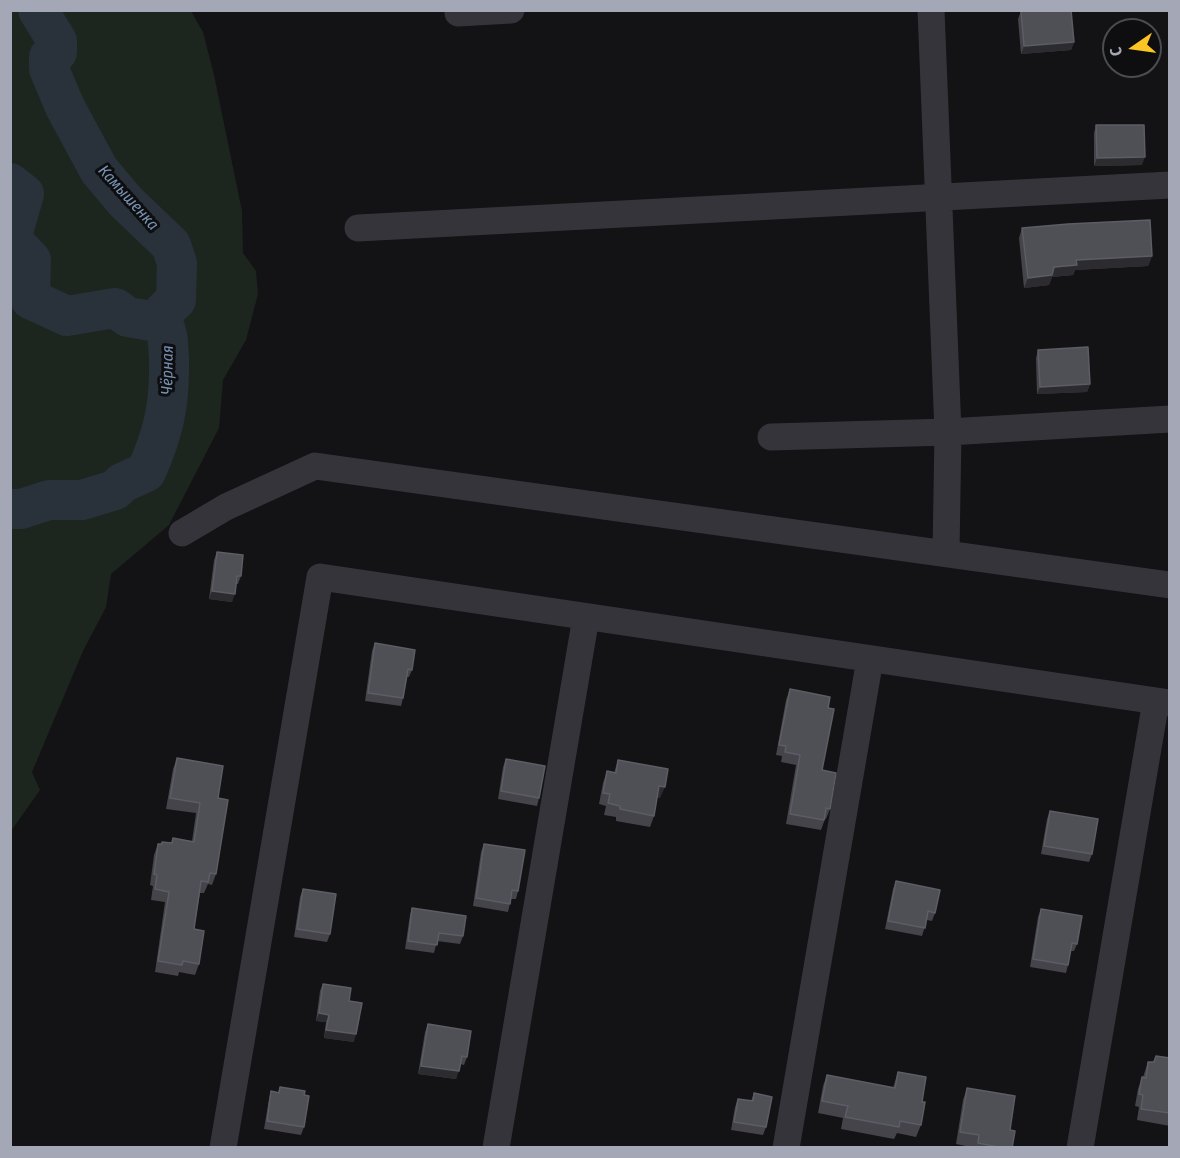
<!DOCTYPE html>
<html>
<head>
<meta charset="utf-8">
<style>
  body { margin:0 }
  #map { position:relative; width:1180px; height:1158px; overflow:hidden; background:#131315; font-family:"Fira Sans Condensed",sans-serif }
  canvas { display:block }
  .frame { position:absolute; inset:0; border:12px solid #a4a8b6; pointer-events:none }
  .north { position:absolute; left:1102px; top:18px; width:60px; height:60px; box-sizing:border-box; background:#0e0e10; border:2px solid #4a4c52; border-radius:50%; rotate:257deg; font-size:16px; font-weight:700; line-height:24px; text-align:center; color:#a4a8b6 }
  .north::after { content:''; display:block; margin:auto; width:21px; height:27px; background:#fdc523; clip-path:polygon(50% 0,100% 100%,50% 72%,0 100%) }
</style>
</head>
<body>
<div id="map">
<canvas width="1180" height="1158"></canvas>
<div class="frame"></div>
<div class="north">С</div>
</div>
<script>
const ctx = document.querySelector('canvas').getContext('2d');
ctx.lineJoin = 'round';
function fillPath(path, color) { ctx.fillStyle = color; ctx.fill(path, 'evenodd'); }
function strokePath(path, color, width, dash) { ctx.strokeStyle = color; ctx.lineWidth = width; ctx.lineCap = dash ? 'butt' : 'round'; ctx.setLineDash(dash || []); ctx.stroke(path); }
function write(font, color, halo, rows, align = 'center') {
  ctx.font = font + ' "Fira Sans Condensed",sans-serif'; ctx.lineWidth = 6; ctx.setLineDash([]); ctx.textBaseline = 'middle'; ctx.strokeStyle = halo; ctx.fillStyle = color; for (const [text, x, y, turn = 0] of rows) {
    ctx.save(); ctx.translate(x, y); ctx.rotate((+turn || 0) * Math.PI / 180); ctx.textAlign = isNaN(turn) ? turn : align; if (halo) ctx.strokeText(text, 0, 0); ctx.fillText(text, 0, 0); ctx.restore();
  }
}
const green = new Path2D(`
  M11,10l180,1 12,21 11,43 28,136 1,42 13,18 2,23 -12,46 -23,40 -4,48 -50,97 -58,49 -5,33 -23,44 -51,121 8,18 -29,41z`);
const river = new Path2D(`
  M38,10l19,31v11l-8,5v12l16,38 34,63 27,32 45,43 6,18 -1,37 -11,10 -2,13
  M10,183l14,11 -13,45 20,21 -1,39 37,17 48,-8 13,9 35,6c6,12 5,23 6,36 1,44 -5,73 -23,113l-24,11 -7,7 -33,10h-33l-28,9h-11`);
const minor = new Path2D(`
  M931,10l17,422 -2,121
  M458,13l53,-3
  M358,228l812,-43
  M771,437l177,-5 222,-13
  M182,533l44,-26 89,-41 855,119
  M223,1148l97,-571 850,126
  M496,1148l90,-531
  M786,1148l84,-489
  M1080,1148l76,-447`);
const wall = new Path2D(`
  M1021,11l53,31 -3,8 -50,4 -3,-35z
  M1096,125l46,40 -48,1v-33z
  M1022,228l130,28 -4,10 -73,4 -2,5 -21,2 -3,8 -25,3 -5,-50z
  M1038,350l52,34 -3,8 -50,2 -1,-36z
  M217,552l24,24 -3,8h-2l-4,18 -23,-3 5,-39z
  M375,643l37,27 -3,7h-2l-4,21 -2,8 -36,-5 7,-50z
  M790,689l38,19 -6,62 8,39 -4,10h-1l-4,11 -35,-6 10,-59 -15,-3 1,-6 -6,-1 10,-55z
  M177,758l41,40 -2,76 -4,11 -4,-1 -4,9h-4l-6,36 5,35 -4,11 -16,-3 -1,4 -23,-4 10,-70 -14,-2 2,-14 -3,-1 4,-30 4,-11h3l1,-2 9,1 2,-5 19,3 4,-28 -30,-4 7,-40z
  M506,759l33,39 -2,8 -39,-7 5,-32z
  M618,760l42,38h-3l-3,18 -4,11 -34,-6v-4l-12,-2 2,-9 -7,-2 4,-21 4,-12 7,2z
  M1050,811l42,43 -3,8 -48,-8 6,-35z
  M484,844l34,47 -2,8h-5l-3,13 -35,-6 8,-54z
  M896,881l39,32 -3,8 -5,-1 -5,16 -37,-7 8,-40z
  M303,889l27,45 -3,8 -33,-5 6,-40z
  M412,908l51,28 -3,8 -23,-3 -3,12 -29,-4 5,-34z
  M1041,909l36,35 -3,7h-3l-3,14 -2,8 -36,-6 8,-50z
  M323,984l26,17 5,41 -30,-4 2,-16 -10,-1 4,-30z
  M428,1024l39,33 -3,8 -4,-1 -4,15 -38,-5 7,-42z
  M1156,1056l14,2v68l-33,-6 2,-13 -4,-1 3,-17 4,-12h1l5,-15h5z
  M898,1072l24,30 -1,23 -5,12 -19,-4 -3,6 -53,-10 2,-11 -25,-5 5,-27 4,-11 66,13z
  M280,1087l24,40 -3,8 -37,-6 5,-30 2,-8 7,1z
  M967,1088l43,42 2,18h-37l-19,-4 7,-44z
  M754,1093l12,34 -3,8 -32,-5 4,-23 3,-8 13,2z`);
const shadedWall = new Path2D(`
  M1074,42l-3,8 -50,4 3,-8z
  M1145,157l-3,8 -48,1 3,-8z
  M1152,256l-4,10 -73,4 -2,5 -21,2 -3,8 -25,3 4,-10 48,-18z
  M1090,384l-3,8 -50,2 3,-7z
  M212,591l23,3 -3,8 -23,-3z
  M659,786l6,1 -5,11h-5z
  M319,1013l10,2 -3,7 -10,-1z
  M326,1030l30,4 -2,8 -30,-4z
  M421,1066l38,5 -3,8 -38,-5z`);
const building = new Path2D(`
  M1027,10h44l3,32 -50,4 -3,-35z
  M1096,125h48l1,32 -48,1z
  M1150,220l2,36 -76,4 1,5 -23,2 -2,8 -24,3 -6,-50 46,-4z
  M1088,347l2,37 -50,3 -2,-37z
  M217,552l26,3 -2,21h-4l-2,18 -23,-3z
  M375,643l40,7 -3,20 -4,-1 -5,29 -35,-5z
  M790,689l40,8 -2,11 6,1 -12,61 14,3 -6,36 -4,-1 -2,12 -34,-6 10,-59 -15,-3 1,-6 -7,-1z
  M177,758l46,8 -5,32 10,2 -12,74 -6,-1 -2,9 -7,-1 -7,48 10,2 -5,33 -16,-3 -1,4 -24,-4 11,-69 -14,-3 2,-14 -3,-1 4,-30h4v-2l10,1 1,-5 21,4 6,-39 -30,-5z
  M506,759l39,7 -6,32 -38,-7z
  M618,760l50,9 -3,18 -6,-1 -5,30 -34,-7v-3l-12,-3 2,-9 -7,-1 4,-22 9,2z
  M1050,811l48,8 -6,35 -48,-8z
  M484,844l41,6 -7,41 -6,-1 -2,14 -34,-6z
  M896,881l44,9 -5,23 -7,-2 -3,17 -37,-7z
  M303,889l33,5 -6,40 -33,-5z
  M412,908l54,8 -3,20 -24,-3 -2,12 -29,-4z
  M1041,909l41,7 -5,28 -5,-1 -4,22 -35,-6z
  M323,984l28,4 -2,13 13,2 -6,31 -30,-4 3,-15 -10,-2z
  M428,1024l43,7 -4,26 -5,-1 -3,15 -38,-5z
  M1156,1056l14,2v55l-29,-4 2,-14 -4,-1 3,-17 4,1 2,-16h6z
  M898,1072l28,5 -4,25h3l-4,23 -21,-4 -1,6 -54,-10 3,-11 -26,-5 5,-26 68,13z
  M280,1087l25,4 -1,4 5,1 -5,31 -37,-6 4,-30 8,2z
  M967,1088l48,8 -5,34 5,1 -3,17h-9l-25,-5 1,-8 -19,-3z
  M754,1093l18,4 -6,30 -32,-5 4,-23 15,2z`);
const waterNames = [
  ["Камышенка",128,198,48],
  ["Чёрная",168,370,-89]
];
fillPath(green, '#1d251f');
strokePath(river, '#29313a', 40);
strokePath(minor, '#34343a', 27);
fillPath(wall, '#44444a');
fillPath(shadedWall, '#2c2c30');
fillPath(building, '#4f4f56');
strokePath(building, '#5c5d65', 1.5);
write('italic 16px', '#7893b4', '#0e0e10', waterNames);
</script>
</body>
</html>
